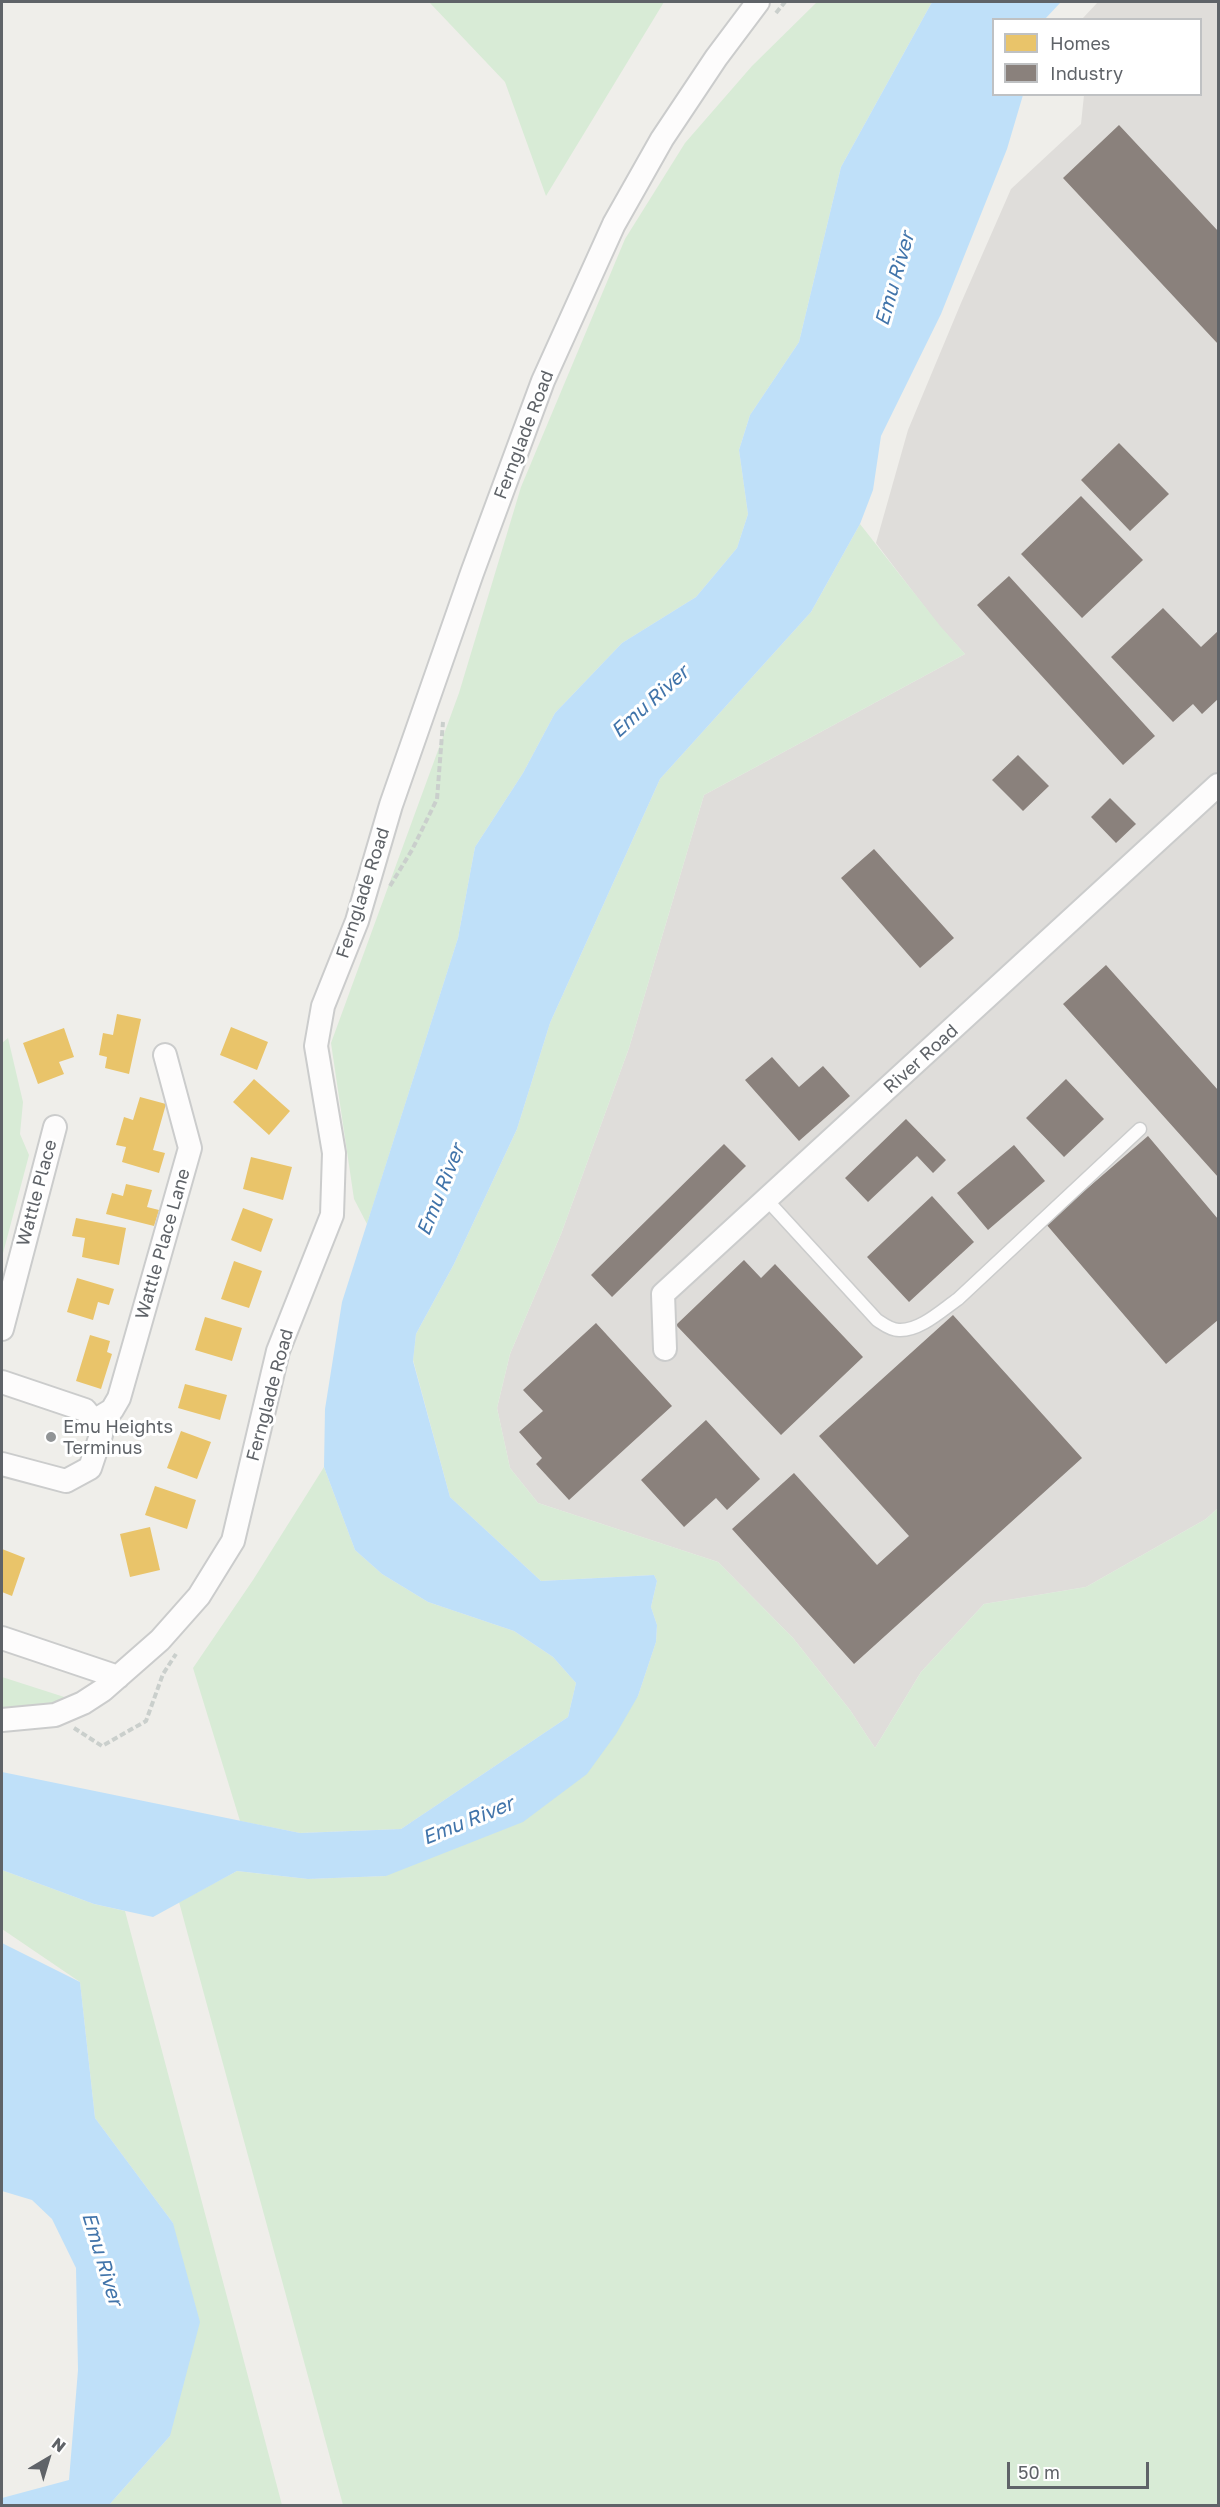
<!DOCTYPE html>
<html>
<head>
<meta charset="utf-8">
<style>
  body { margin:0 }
  #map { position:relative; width:1220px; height:2507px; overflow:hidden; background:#efeeea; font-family:"Golos Text",sans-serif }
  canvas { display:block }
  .frame { position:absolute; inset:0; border:3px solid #5f6368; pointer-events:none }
  .legend { position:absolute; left:992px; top:18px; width:210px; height:78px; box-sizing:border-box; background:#fff; border:2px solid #bfc1c3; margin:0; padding:8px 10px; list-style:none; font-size:18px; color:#5f6368 }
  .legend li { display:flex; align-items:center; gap:12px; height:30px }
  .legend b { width:30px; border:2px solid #bfc1c3 }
  .north { position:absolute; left:18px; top:2429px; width:60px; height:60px; -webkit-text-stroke:4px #fff; paint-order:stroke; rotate:38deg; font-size:16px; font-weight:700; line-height:24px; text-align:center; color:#5f6368 }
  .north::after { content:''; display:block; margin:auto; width:21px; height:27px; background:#5f6368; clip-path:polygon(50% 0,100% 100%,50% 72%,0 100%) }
  .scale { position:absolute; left:1007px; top:2462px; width:142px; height:27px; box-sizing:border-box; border:3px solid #5f6368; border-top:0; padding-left:8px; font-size:18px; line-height:21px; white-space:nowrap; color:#5f6368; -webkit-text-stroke:4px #fff; paint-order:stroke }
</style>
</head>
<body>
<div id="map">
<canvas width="1220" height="2507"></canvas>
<div class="frame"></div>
<ul class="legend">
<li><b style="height:16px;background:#e9c46a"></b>Homes</li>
<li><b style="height:16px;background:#8a817c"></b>Industry</li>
</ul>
<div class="north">N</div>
<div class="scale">50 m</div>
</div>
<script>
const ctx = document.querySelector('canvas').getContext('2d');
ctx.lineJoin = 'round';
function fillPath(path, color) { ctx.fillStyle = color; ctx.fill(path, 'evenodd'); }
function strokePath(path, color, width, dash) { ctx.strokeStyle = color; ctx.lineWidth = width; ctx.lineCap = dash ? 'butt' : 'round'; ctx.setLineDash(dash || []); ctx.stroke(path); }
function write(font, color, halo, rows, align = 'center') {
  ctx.font = font + ' "Golos Text",sans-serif'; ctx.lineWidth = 6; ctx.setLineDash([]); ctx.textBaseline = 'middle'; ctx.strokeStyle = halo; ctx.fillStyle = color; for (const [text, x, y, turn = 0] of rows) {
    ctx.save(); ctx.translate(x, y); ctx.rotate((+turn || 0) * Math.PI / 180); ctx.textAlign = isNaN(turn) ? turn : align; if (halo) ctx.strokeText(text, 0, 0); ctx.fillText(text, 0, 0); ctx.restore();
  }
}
const industrial = new Path2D(`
  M1098,2h120v1506l-12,11 -120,68 -102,17 -63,68 -46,76 -25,-38 -57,-72 -75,-76 -180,-59 -28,-35 -13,-60 13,-54 51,-120 68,-186 75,-253 261,-141 -26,-28 -63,-83 32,-113 53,-127 50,-114 70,-65 3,-29 116,-1v-74l-118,-1z`);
const green = new Path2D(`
  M417,2h247l-118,194 -41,-114 -75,-79z
  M817,2h115l-91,165 -42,175 -49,73 -11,35 9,64 -11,34 -41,49 -74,46 -67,70 -32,60 -48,74 -17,91 -91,286 -13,-25 -23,-156 128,-350 62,-206 104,-248 60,-96 67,-77z
  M860,524l81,103 24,27 -261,141 -75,253 -68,186 -51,120 -13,54 13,60 28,35 180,59 75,76 57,72 25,38 46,-76 63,-68 102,-17 120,-68 12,-11v997h-875l-164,-603 58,-31 71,8 78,-3 252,-180 18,-54 1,-17 -6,-18 6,-26 -3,-6 -113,6 -91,-84 -37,-137 3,-26 38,-70 63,-135 33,-106 110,-244 151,-167z
  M8,1038l15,64 -3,32 9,21 -27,102v-214z
  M324,1467l31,83 27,24 46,28 86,29 39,26 23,26 -8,34 -167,112 -101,4 -60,-12 -47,-153 60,-88z
  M2,1677l81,26 -81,17z
  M2,1870l92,34 31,7 157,594h-173l61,-69 3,-213 -78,-105 -15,-136 -78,-53z`);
const water = new Path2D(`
  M932,2h129l-16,17 -51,1v74l29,1 -16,54 -66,165 -60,122 -8,54 -13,34 -49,88 -151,167 -110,244 -33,106 -63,135 -38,70 -3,27 37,136 91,84 113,-6 3,6 -6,26 6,18 -1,17 -18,54 -22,38 -29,40 -64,48 -137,54 -78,3 -71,-8 -84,46 -59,-13 -92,-34v-98l298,61 101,-4 167,-112 8,-34 -23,-26 -39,-26 -86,-29 -46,-28 -27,-24 -31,-83 1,-58 17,-107 116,-364 17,-91 48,-74 32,-60 67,-70 74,-46 41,-49 11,-34 -9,-64 11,-35 49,-73 42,-175z
  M2,1943l78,39 15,136 78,105 27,99 -30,114 -61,69h-107v-7l67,-18 9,-110 -2,-102 -24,-49 -20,-19 -30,-9z`);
const homes = new Path2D(`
  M117,1014l24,5 -12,55 -24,-6 2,-11 -8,-2 4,-22 10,2z
  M231,1027l37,15 -11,28 -37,-15z
  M64,1028l10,29 -15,5 5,12 -26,10 -15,-41z
  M254,1079l36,32 -21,24 -36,-33z
  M140,1097l26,7 -13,46 12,3 -6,20 -37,-11 4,-15 -10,-2 8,-28 9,3z
  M251,1157l41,10 -9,33 -40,-11z
  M126,1184l26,6 -5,17 12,3 -5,16 -48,-12 6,-21 11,3z
  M243,1208l30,11 -12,33 -30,-12z
  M76,1218l50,10 -7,37 -37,-8 3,-19 -13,-2z
  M234,1261l28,10 -13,37 -28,-9z
  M77,1278l37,11 -5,16 -11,-3 -5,18 -26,-8z
  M205,1317l37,11 -10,33 -37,-11z
  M90,1335l20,6 -3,11 5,2 -11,35 -25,-8z
  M185,1384l42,11 -7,25 -42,-12z
  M181,1431l30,11 -14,37 -30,-11z
  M155,1486l41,14 -9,29 -42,-14z
  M150,1527l10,43 -30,7 -10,-43z
  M2,1549l23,9 -13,38 -10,-4z`);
const industry = new Path2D(`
  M1119,125l99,106v113l-155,-166z
  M1119,443l50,51 -39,37 -49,-51z
  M1081,496l62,64 -61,58 -61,-64z
  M1009,576l146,160 -32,29 -146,-160z
  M1163,608l38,39 17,-16v68l-16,15 -9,-10 -20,18 -62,-65z
  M1018,755l31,31 -26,25 -31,-31z
  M1110,798l26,26 -20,19 -25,-26z
  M874,849l80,89 -34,30 -79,-90z
  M1106,965l112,125v87l-155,-173z
  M772,1057l27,30 24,-21 27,30 -51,45 -54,-61z
  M1066,1079l38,40 -40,38 -38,-39z
  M906,1119l40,41 -13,13 -16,-17 -49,46 -23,-24z
  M1148,1136l70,83v101l-52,44 -120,-140z
  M724,1144l22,22 -134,131 -21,-22z
  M1014,1145l31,36 -57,49 -31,-37z
  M932,1196l42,46 -65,60 -42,-45z
  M744,1260l17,18 14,-14 88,93 -82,78 -105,-110z
  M953,1315l129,143 -228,206 -122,-135 62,-56 83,92 32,-29 -90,-100z
  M596,1323l76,83 -103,94 -33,-36 6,-6 -23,-26 24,-21 -20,-21z
  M706,1420l54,59 -33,31 -11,-12 -32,29 -43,-47z`);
const path = new Path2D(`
  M776,13l9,-11
  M390,886l22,-36 25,-51 6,-77
  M74,1728l28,18 44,-25 17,-47 13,-20`);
const lane = new Path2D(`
  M767,1200l110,120c6,4 14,10 22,10 21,1 43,-20 59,-31l182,-170`);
const street = new Path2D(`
  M2,1329l53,-202
  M665,1349l-2,-55 555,-509
  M2,1382l83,28 9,11 18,-11 7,-12 71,-250 -25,-93
  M2,1464l64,17 24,-13 11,-33 -7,-14
  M2,1638l116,39
  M2,1720l53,-5 28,-12 20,-13 57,-50 39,-44 34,-55 45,-190 54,-136 2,-62 -18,-107 7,-40 34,-85 34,-116 81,-232 71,-192 71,-157 48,-85 54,-81 42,-56`);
const markers = [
  [51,1437,6,"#919496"]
];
const streetNames = [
  ["Fernglade Road",524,435,-69],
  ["Fernglade Road",363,893,-72],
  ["River Road",921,1059,-42],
  ["Wattle Place",37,1193,-75],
  ["Wattle Place Lane",163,1244,-74],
  ["Fernglade Road",270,1395,-75]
];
const poiNames = [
  ["Emu Heights",63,1427],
  ["Terminus",63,1448]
];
const waterNames = [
  ["Emu River",895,279,-74],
  ["Emu River",650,702,-42],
  ["Emu River",441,1190,-68],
  ["Emu River",468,1821,-22],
  ["Emu River",102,2259,73]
];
fillPath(industrial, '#dfddda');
fillPath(green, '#d8ebd6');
fillPath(water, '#bfe0f9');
fillPath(homes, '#e9c46a');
fillPath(industry, '#8a817c');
strokePath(lane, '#cbcccc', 15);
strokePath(street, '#cbcccc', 26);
strokePath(path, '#cacfcc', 4, [6, 3]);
strokePath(lane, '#fdfcfc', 12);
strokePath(street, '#fdfcfc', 22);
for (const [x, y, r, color] of markers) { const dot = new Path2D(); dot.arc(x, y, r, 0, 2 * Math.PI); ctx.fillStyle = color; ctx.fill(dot); strokePath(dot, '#fff', 2); }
write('18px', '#5f6368', '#fff', streetNames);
write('18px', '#5f6368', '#fff', poiNames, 'left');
write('italic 20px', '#4174aa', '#fff', waterNames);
</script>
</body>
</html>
